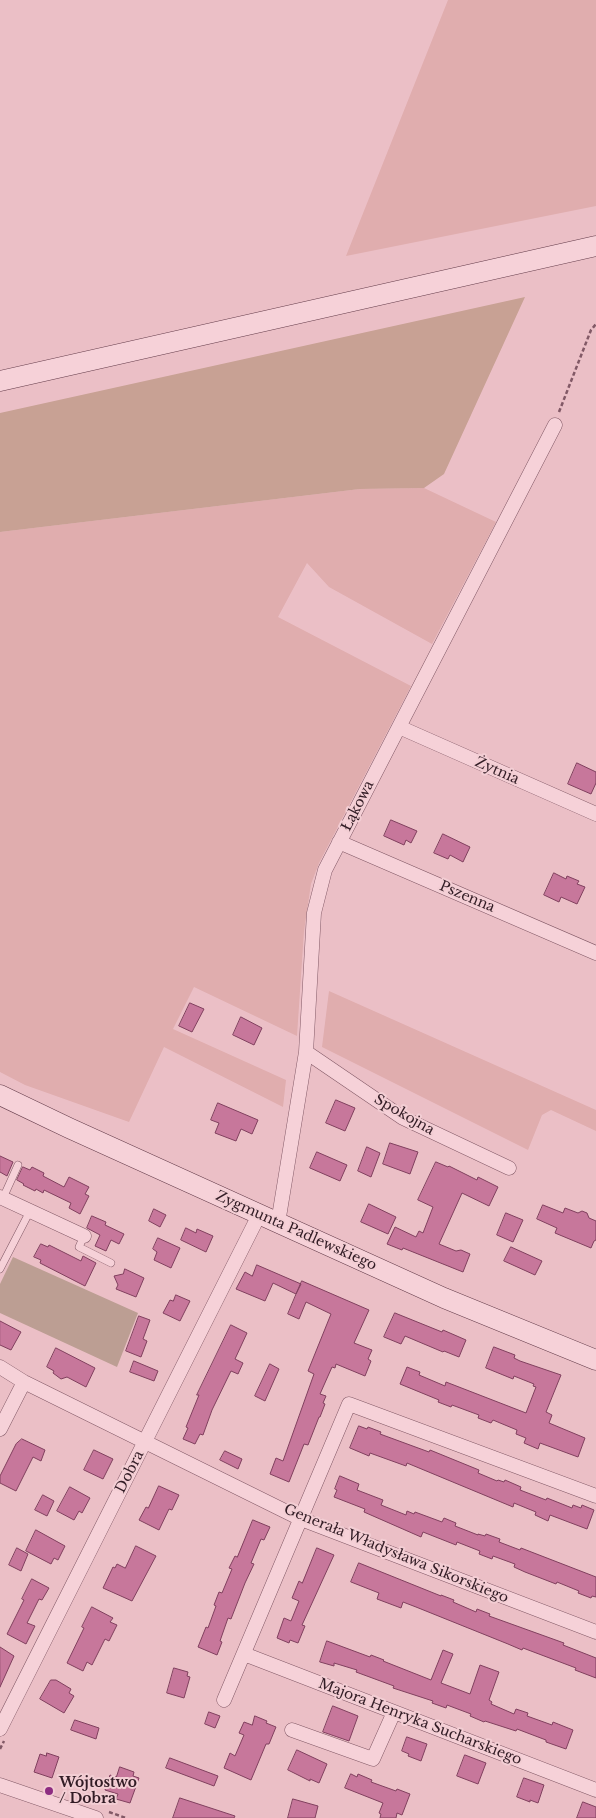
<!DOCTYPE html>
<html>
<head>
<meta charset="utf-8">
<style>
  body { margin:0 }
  canvas { display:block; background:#ebbfc6 }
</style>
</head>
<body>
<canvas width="596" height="1818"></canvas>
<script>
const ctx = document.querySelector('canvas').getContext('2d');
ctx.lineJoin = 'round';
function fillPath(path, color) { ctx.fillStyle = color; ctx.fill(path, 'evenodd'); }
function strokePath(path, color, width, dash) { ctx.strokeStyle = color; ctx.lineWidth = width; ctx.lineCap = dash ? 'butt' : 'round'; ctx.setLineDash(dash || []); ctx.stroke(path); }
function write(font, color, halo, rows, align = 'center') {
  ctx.font = font + ' "Libre Baskerville",serif'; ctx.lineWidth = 4; ctx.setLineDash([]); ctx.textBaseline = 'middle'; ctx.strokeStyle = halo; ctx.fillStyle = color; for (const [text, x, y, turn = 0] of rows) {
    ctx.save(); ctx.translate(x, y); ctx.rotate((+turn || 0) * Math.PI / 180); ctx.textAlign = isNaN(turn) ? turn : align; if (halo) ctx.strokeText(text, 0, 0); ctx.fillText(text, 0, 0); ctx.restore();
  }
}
const farmland = new Path2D(`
  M448,0h148v206l-250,50z
  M424,488l72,34 -64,122 -103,-57 -22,-24 -29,54 133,69 -92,177 -8,21 -7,47 -7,105 -103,-49 -21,42 113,51 -3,27 -119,-60 -35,75 -104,-37 -25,-13v-540l360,-43z
  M329,991l267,119v21l-45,-21 -9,5 -14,35 -206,-103z`);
const green = new Path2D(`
  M525,297l-81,177 -20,14 -64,1 -360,43v-119z`);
const cemetery = new Path2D(`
  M13,1257l125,56 -21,54 -117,-54v-29z`);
const building = new Path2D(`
  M577,763l19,9v11l-5,11 -23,-10z
  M391,820l26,11 -6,12 -5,-3 -2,5 -20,-9z
  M443,834l27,13 -7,15 -13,-7 -2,4 -14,-6z
  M554,873l12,6 1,-3 12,5 -2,3 8,3 -8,17 -16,-7 -2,5 -15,-7z
  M190,1003l14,6 -12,23 -13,-6z
  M241,1017l21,11 -8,17 -21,-10z
  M336,1100l19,8 -10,23 -19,-8z
  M218,1103l40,17 -6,14 -11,-5 -5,12 -21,-8 4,-10 -8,-3z
  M390,1143l28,9 -8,22 -27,-10z
  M367,1147l13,6 -9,24 -13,-6z
  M317,1152l30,13 -7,16 -30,-13z
  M0,1156l13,6 -6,14 -7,-4z
  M436,1162l12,5 1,-1 28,14 1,-3 20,10 -9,19 -27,-13 -23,51 17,7 5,-1 9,4 -7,18 -60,-24 -1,2 -15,-6 8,-17 21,10 3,-6 4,2 10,-26 -15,-7z
  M23,1167l7,3 2,-3 12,6 -1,3 21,11 5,-10 20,10 -4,7 4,2 -9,18 -11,-6 2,-5 -27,-13 -1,3 -7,-4 -1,2 -12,-6 1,-1 -7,-4z
  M369,1204l27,13 -8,17 -27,-12z
  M543,1205l20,8 2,-5 13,5 4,-2 5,2 2,5 7,3v19l-2,1 -3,7 -36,-15 2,-5 -20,-9z
  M154,1209l12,6 -6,12 -11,-6z
  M506,1213l17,7 -10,22 -16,-7z
  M92,1216l14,6 -1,3 19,9 -5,10 -8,-4 -5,11 -11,-5 5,-11 -13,-7z
  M186,1228l10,5 1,-4 16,7 -7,16 -25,-12z
  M158,1238l22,10 -9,20 -17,-8 3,-8 -4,-3z
  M41,1244l7,3 1,-2 32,16 2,-5 13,7 -11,23 -45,-23 1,-3 -7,-3z
  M511,1247l31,14 -7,14 -31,-14z
  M257,1265l44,19 -5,10 -23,-11 -8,18 -29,-12 9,-17 7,4z
  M125,1269l19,9 -8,19 -20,-8 2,-4 -4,-9 9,-2z
  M302,1281l67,29 -15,33 18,7 -4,9 3,2 -6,15 -29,-12 -1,4 -3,-1 -12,27 6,2 -3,7 2,1 -5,13h-1l-11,28 -4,-1 -15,38 -19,-8 6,-16 7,3 31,-87 -6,-3 23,-57 -25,-12 -7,17 -11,-5z
  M176,1295l14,6 -10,20 -17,-8 7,-13 3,1z
  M395,1313l47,19 1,-2 23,10 -7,17 -15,-6 -1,1 -38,-16 -4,8 -17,-7z
  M139,1316l11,4 -7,19 4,2 -6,16 -15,-6z
  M0,1321l21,11 -10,18 -11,-5z
  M231,1325l16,8 -12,26 8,4 -5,11 -7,-3 -2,4 -17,35 -9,25 -3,-1 -5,10 -12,-5 5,-11 -2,-1 13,-32h-2z
  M494,1347l21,8 -1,3 6,3 41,14 -15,37 6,3 -3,8 36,15 -7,19 -38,-14 -2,6 -14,-6 2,-5 -10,-4 1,-4 -24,-10 -2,3 -13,-5 1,-3 -27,-10 -1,2 -13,-5 1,-2 -39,-16 7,-17 13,5 -1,3 26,11 1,-4 80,31 10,-26 -3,-1 1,-2 -20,-8 -1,3 -27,-11z
  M56,1348l39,20 -9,19 -19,-10 -6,2 -8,-6 1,-2 -7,-4z
  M134,1361l24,10 -4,10 -24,-9z
  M270,1364l9,5 -14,32 -10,-5z
  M359,1426l8,3 1,-2 13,5 -1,2 49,18 1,-2 49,20 -1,3 19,8 1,-1 6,2 1,-2 16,7 -1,3 26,10 1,-2 25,10 1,-3 8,3 1,-3 12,5 -7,19 -37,-14 -2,6 -13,-6 1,-3 -22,-9 -1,4 -106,-44 -1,3 -36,-13 -1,3 -19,-8z
  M22,1439l23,11 -4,11 -8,-4 -17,34 -16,-8v-7l16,-32z
  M94,1450l19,9 -10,20 -19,-9z
  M225,1451l17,8 -4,10 -18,-9z
  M340,1476l19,8 -2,6 26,10 -2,5 25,10 1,-4 7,3 1,-2 27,10 2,-4 12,5 -1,3 23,9v-1l7,2 1,-2 14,5 -1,3 21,8 1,-2 75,29v20l-4,-1 -1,2 -13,-5 1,-2 -22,-9 -1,2 -31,-12 -11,-5 1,-3 -22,-8 -1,3 -13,-5 1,-3 -23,-9 -1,3 -33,-13 -2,5 -57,-25 1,-3 -31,-12 3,-7 -2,-1z
  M159,1486l20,9 -7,15 -3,-1 -10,21 -20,-10 7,-13 2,1z
  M70,1487l20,11 -8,15 -3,-2 -5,9 -17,-9z
  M43,1495l11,6 -7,15 -12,-6z
  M253,1520l17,7 -6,13 -3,-1 -10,24 3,1 -9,19 -14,36 -3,-1 -8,23 2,1 -5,13 -19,-8 8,-20 2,1 8,-22 -2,-1 5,-13 3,1 10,-24 -3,-1 6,-12 2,1z
  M36,1530l29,16 -7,14 -4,-2 -3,6 -25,-13z
  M136,1546l20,10 -24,45 -29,-13 10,-21 2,1 2,-4 8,4z
  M17,1548l11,6 -7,17 -12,-6z
  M317,1548l17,7 -32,70 3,1 -7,17 -8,-3 -1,3 -12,-5 7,-20 7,3 8,-20 -7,-3 7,-17 3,2z
  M359,1563l82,33v-1l13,5 -1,2 23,10 1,-3 13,5 -1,2 75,27 -1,2 33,13v20l-21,-8 1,-2 -53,-20 -1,2 -14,-6 -92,-37 -13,-5 -2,6 -24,-9 2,-6 -28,-11z
  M32,1579l17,9 -7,12 -3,-1 -12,24 8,3 -9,18 -19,-10 17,-34 -2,-1z
  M92,1607l21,11 -3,4 7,3 -8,16 -4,-2 -13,26 -5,-3 -4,9 -16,-8 17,-35 -2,-1z
  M327,1641l43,16 1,-2 13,5 -1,1 48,19 12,-30 10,4 -12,29 29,11 10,-29 19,7 -10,28 3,2 -1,2 23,10 2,-5 12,4 -1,3 25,9 1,-3 20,8 -7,19 -20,-7v-2l-29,-11 -1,2 -31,-10 -1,1 -14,-6 1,-2 -24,-9 -1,3 -14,-5 1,-2 -40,-13 1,-2 -38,-14 1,-2 -23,-7v3l-14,-4z
  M0,1647l14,9 -14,31z
  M174,1668l14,4 -1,4 3,1 -6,21 -17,-5z
  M51,1680h5l15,9 -2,4 5,3 -10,17 -24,-14z
  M333,1706l25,10 -9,25 -26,-9z
  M209,1712l11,4 -5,12 -10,-4z
  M255,1716l12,5 -1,2 10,4 -7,17h-3l-15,36 -27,-12 6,-15 5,3 9,-21 -5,-2 5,-11 8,3z
  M75,1720l24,8 -3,11 -25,-9z
  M407,1737l20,7 -6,17 -13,-5 1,-2 -7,-3z
  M297,1750l30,14 -8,19 -9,-4v2l-22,-11z
  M47,1753l12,4 -7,21 -18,-6 6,-18 6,2z
  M465,1755l21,8 -8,21 -21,-8z
  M170,1758l48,18 -4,10 -48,-18z
  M120,1767l14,5 -1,4 6,2 -9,25 -14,-4 2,-5 -13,-4 5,-15 6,2z
  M351,1774l6,3 1,-3 14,6 -1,2 25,9 1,-2 13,5 -8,21 -5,-2 -1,5h-16l1,-4 -2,-1 4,-10 -38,-15z
  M524,1778l20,7 -6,18 -8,-3v2l-13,-5z
  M180,1798l55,18 -1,2h-61z
  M293,1799l25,7 -3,12h-27z
  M583,1802l13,5v11h-19z`);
const path = new Path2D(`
  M559,412l32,-82 5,-6
  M0,1749l4,-8
  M109,1812l17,6`);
const lane = new Path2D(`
  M3,1198l15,-33
  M84,1236l-5,11 32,16
  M0,1269l30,-58`);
const street = new Path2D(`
  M399,727l197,87
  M339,842l257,111
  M306,1052l97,66 106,50
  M0,1197l84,39
  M278,1223l28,-171 8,-139 11,-43 230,-445
  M0,1367l24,15 277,137 295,113
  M0,1429l24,-47
  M244,1654l352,136
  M224,1700l125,-296 247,92
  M0,1729l259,-514
  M292,1730l81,29 21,-47
  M0,1785l96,33`);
const secondary = new Path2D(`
  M0,381l596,-135
  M0,1095l69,33 375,170 152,62`);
const markers = [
  [49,1791,5,"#8d2c81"]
];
const streetNames = [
  ["Żytnia",497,771,24],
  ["Łąkowa",358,806,-63],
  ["Pszenna",467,897,23],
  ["Spokojna",404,1115,30],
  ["Zygmunta Padlewskiego",296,1231,24],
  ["Dobra",130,1472,-63],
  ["Generała Władysława Sikorskiego",396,1554,22],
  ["Majora Henryka Sucharskiego",420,1722,21]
];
const poiNames = [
  ["Wójtostwo",59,1783],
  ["/ Dobra",59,1799]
];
fillPath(farmland, '#e0adae');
fillPath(green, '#c8a194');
fillPath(cemetery, '#bc9e93');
fillPath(building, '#c7779b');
strokePath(building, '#80405e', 1);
strokePath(lane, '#825966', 8);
strokePath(street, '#825966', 15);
strokePath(secondary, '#643c4a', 21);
strokePath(path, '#825966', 2.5, [4, 2.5]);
strokePath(lane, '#f6d1d8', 7);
strokePath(street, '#f6d1d8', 14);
strokePath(secondary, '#f6d1d8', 20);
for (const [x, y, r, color] of markers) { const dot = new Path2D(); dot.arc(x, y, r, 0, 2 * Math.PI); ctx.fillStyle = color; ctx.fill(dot); strokePath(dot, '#f3ced4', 2); }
write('14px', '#321c25', '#f3ced4', streetNames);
write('bold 14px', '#321c25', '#f3ced4', poiNames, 'left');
</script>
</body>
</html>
